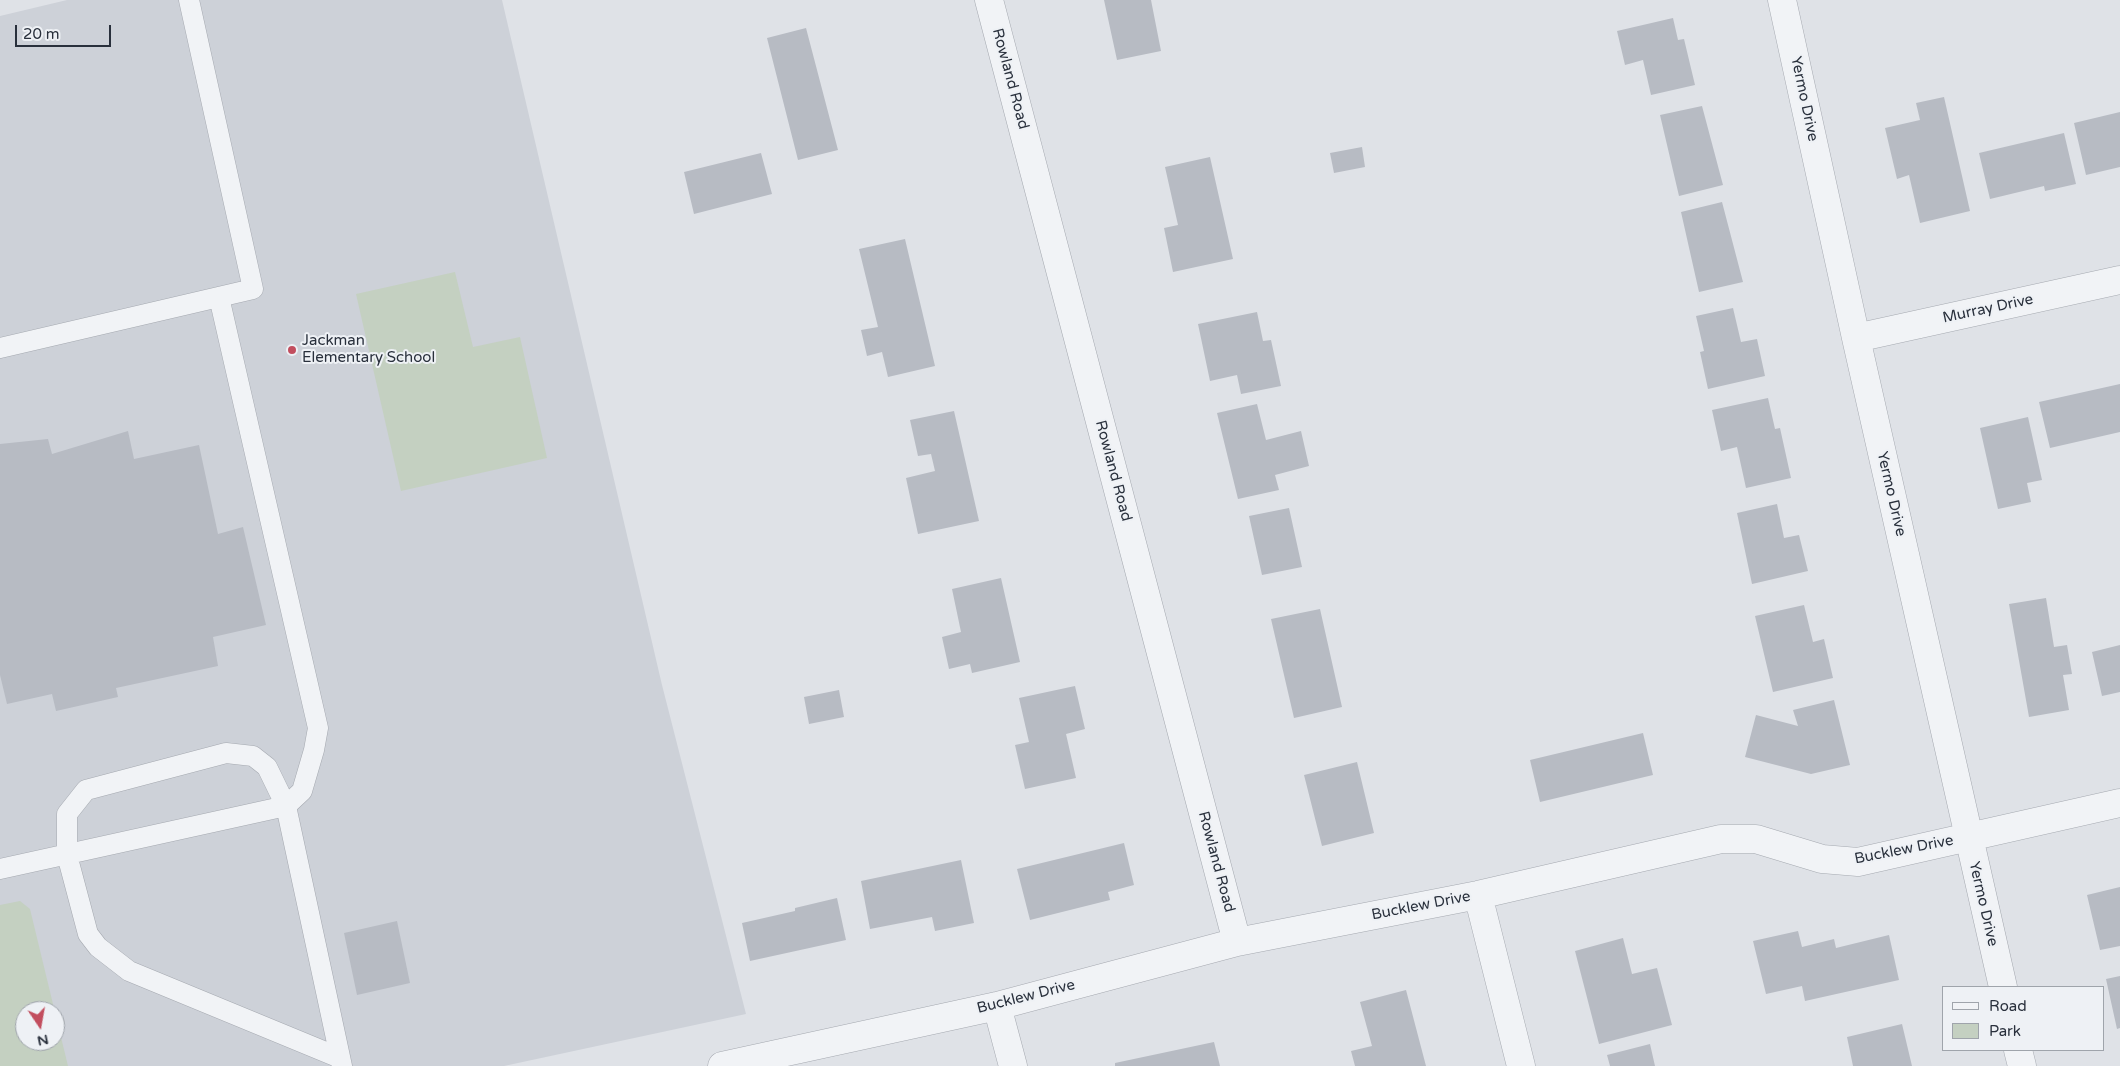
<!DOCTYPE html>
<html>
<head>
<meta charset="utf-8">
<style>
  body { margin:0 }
  #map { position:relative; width:2120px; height:1066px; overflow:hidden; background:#dfe2e7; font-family:"Varela Round",sans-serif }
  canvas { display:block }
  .legend { position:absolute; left:1942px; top:986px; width:162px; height:65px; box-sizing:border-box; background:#eef1f5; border:1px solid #9fa4ab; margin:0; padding:6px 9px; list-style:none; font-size:15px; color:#29303c }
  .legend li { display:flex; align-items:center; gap:10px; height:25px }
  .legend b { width:25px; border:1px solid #9fa4ab }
  .north { position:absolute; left:15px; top:1001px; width:50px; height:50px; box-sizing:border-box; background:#eef1f5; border:1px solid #9fa4ab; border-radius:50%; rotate:168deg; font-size:14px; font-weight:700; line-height:20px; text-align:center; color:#29303c }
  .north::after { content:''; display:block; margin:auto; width:18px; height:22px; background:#c24e5e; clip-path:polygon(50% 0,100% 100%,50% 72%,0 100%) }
  .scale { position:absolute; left:15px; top:25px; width:96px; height:22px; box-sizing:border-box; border:2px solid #29303c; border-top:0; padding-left:6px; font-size:15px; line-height:18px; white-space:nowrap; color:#29303c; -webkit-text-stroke:4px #eef1f5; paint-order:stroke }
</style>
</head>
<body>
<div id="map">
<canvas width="2120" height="1066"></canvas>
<ul class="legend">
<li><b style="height:6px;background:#f1f3f6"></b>Road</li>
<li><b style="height:14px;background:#c4d0c1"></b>Park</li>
</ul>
<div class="north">N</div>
<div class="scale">20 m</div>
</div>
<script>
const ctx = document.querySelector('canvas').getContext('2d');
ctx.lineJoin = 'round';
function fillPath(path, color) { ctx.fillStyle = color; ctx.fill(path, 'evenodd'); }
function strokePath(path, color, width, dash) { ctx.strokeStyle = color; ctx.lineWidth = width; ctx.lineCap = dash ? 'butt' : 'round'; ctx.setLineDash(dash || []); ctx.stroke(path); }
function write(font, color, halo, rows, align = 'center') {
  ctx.font = font + ' "Varela Round",sans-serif'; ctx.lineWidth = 4; ctx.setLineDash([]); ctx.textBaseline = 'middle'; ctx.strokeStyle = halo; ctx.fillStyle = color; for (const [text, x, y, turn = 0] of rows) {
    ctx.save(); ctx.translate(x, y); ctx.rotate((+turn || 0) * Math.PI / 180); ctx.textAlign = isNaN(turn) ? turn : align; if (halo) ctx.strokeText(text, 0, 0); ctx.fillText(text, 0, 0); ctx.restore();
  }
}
const built = new Path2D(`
  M67,0h435l160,685 84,329 -242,52h-504v-1050zM25,1011h30v30h-30z`);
const green = new Path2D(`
  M455,272l18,75 47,-10 27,121 -146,33 -45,-197z
  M20,901l10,8 38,157h-68v-161zM25,1011h30v30h-30z`);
const building = new Path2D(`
  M1104,0h47l10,51 -44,9z
  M1673,18l5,22 6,-1 11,46 -44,10 -8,-35 -18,5 -8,-34z
  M806,28l32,122 -40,10 -31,-122z
  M1944,97l26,114 -50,12 -11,-48 -12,4 -12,-51 35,-8 -4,-17z
  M1702,106l21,79 -44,11 -19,-81z
  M2120,112v55l-34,8 -12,-52z
  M2064,133l12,51 -31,7 -1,-5 -54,13 -11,-46z
  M1362,147l3,20 -31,6 -4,-20z
  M761,153l11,41 -78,20 -10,-42z
  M1210,157l23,102 -60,13 -9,-44 14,-3 -13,-58z
  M1722,202l21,80 -44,10 -18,-80z
  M905,239l30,127 -47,11 -6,-25 -15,4 -6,-26 17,-3 -19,-78z
  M1733,308l8,34 16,-3 8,37 -57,13 -8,-37 4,-1 -8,-35z
  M1257,312l6,29 8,-1 10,46 -40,8 -4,-19 -27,6 -12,-57z
  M2120,384v48l-70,16 -11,-46z
  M1768,398l7,31 5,-1 11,50 -45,10 -9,-41 -16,4 -9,-41z
  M1257,404l9,36 35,-9 8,35 -34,9 4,15 -41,9 -21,-86z
  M954,411l25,110 -61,13 -12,-56 29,-7 -4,-17 -13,2 -8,-36z
  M2028,417l14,63 -15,3 4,19 -33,7 -18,-81z
  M128,431l6,28 65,-14 19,89 25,-7 23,98 -53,12 5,29 -102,22 2,9 -62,14 -4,-17 -45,10 -7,-29v-231l48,-5 4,15z
  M1777,504l7,34 15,-3 9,36 -56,13 -15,-71z
  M1289,508l13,59 -40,8 -13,-59z
  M1001,578l19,84 -48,11 -2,-9 -21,5 -7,-32 19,-5 -9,-43z
  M2046,598l8,49 13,-2 5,29 -9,1 6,35 -40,7 -20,-113z
  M1804,605l9,37 11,-3 9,39 -60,14 -18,-76z
  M1320,609l22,98 -48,11 -23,-99z
  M2120,645v47l-18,4 -10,-44z
  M1075,686l10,43 -19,5 10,44 -51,11 -10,-44 14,-3 -10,-44z
  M839,690l5,27 -35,7 -5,-27z
  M1834,700l16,65 -39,9 -66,-17 11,-42 42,11 -5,-16z
  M1643,733l10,42 -113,27 -10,-42z
  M1357,762l17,71 -52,13 -18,-71z
  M1124,843l10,42 -26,7 2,8 -80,20 -13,-51z
  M961,860l13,63 -39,8 -3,-14 -62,12 -9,-48z
  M2120,887v59l-20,4 -13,-55z
  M837,898l9,42 -96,21 -8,-38 53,-12v-3z
  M397,921l13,62 -53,12 -13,-62z
  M1798,931l4,16 32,-8 2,9 53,-13 10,45 -94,21 -3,-15 -36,8 -13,-53z
  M1623,938l9,36 25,-6 15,57 -73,19 -24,-93z
  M2120,976v52l-3,1 -11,-50z
  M1406,990l20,76h-71l-4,-15 21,-5 -12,-44z
  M1902,1024l10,42h-59l-6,-29z
  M1214,1042l6,24h-105v-3z
  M1650,1044l5,22h-45l-3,-11z`);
const service = new Path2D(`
  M0,348l253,-59 -64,-289
  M0,869l286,-63 16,-15 12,-41 4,-22 -99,-431
  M340,1058l-211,-87 -31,-24 -10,-13 -21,-79v-41l19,-24 140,-37 27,3 14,11 19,39 56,260`);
const minor = new Path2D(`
  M989,0l248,942
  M1782,0l74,338 147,649
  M1856,338l264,-58
  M1478,895l43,171
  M997,1006l16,60
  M2018,1050l4,16
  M722,1066l275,-60 240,-64 241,-47 243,-56h35l66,20 36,3 262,-59`);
const markers = [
  [292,350,5,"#c24e5e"]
];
const streetNames = [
  ["Rowland Road",1010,79,75],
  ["Yermo Drive",1804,99,78],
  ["Murray Drive",1988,309,-12],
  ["Rowland Road",1113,471,75],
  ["Yermo Drive",1891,494,77],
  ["Bucklew Drive",1904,850,-11],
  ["Rowland Road",1216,862,75],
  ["Yermo Drive",1983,904,77],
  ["Bucklew Drive",1421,906,-11],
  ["Bucklew Drive",1026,997,-14]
];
const poiNames = [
  ["Jackman",302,341],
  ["Elementary School",302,358]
];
fillPath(built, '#cdd1d8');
fillPath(green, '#c4d0c1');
fillPath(building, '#b7bbc3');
strokePath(service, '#a5a9b0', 21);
strokePath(minor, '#a5a9b0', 29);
strokePath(service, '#f1f3f6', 20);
strokePath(minor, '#f1f3f6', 28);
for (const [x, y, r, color] of markers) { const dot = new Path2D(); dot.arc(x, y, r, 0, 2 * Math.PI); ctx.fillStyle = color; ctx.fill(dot); strokePath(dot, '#eef1f5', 2); }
write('15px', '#29303c', '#eef1f5', streetNames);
write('15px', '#29303c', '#eef1f5', poiNames, 'left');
</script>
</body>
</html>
